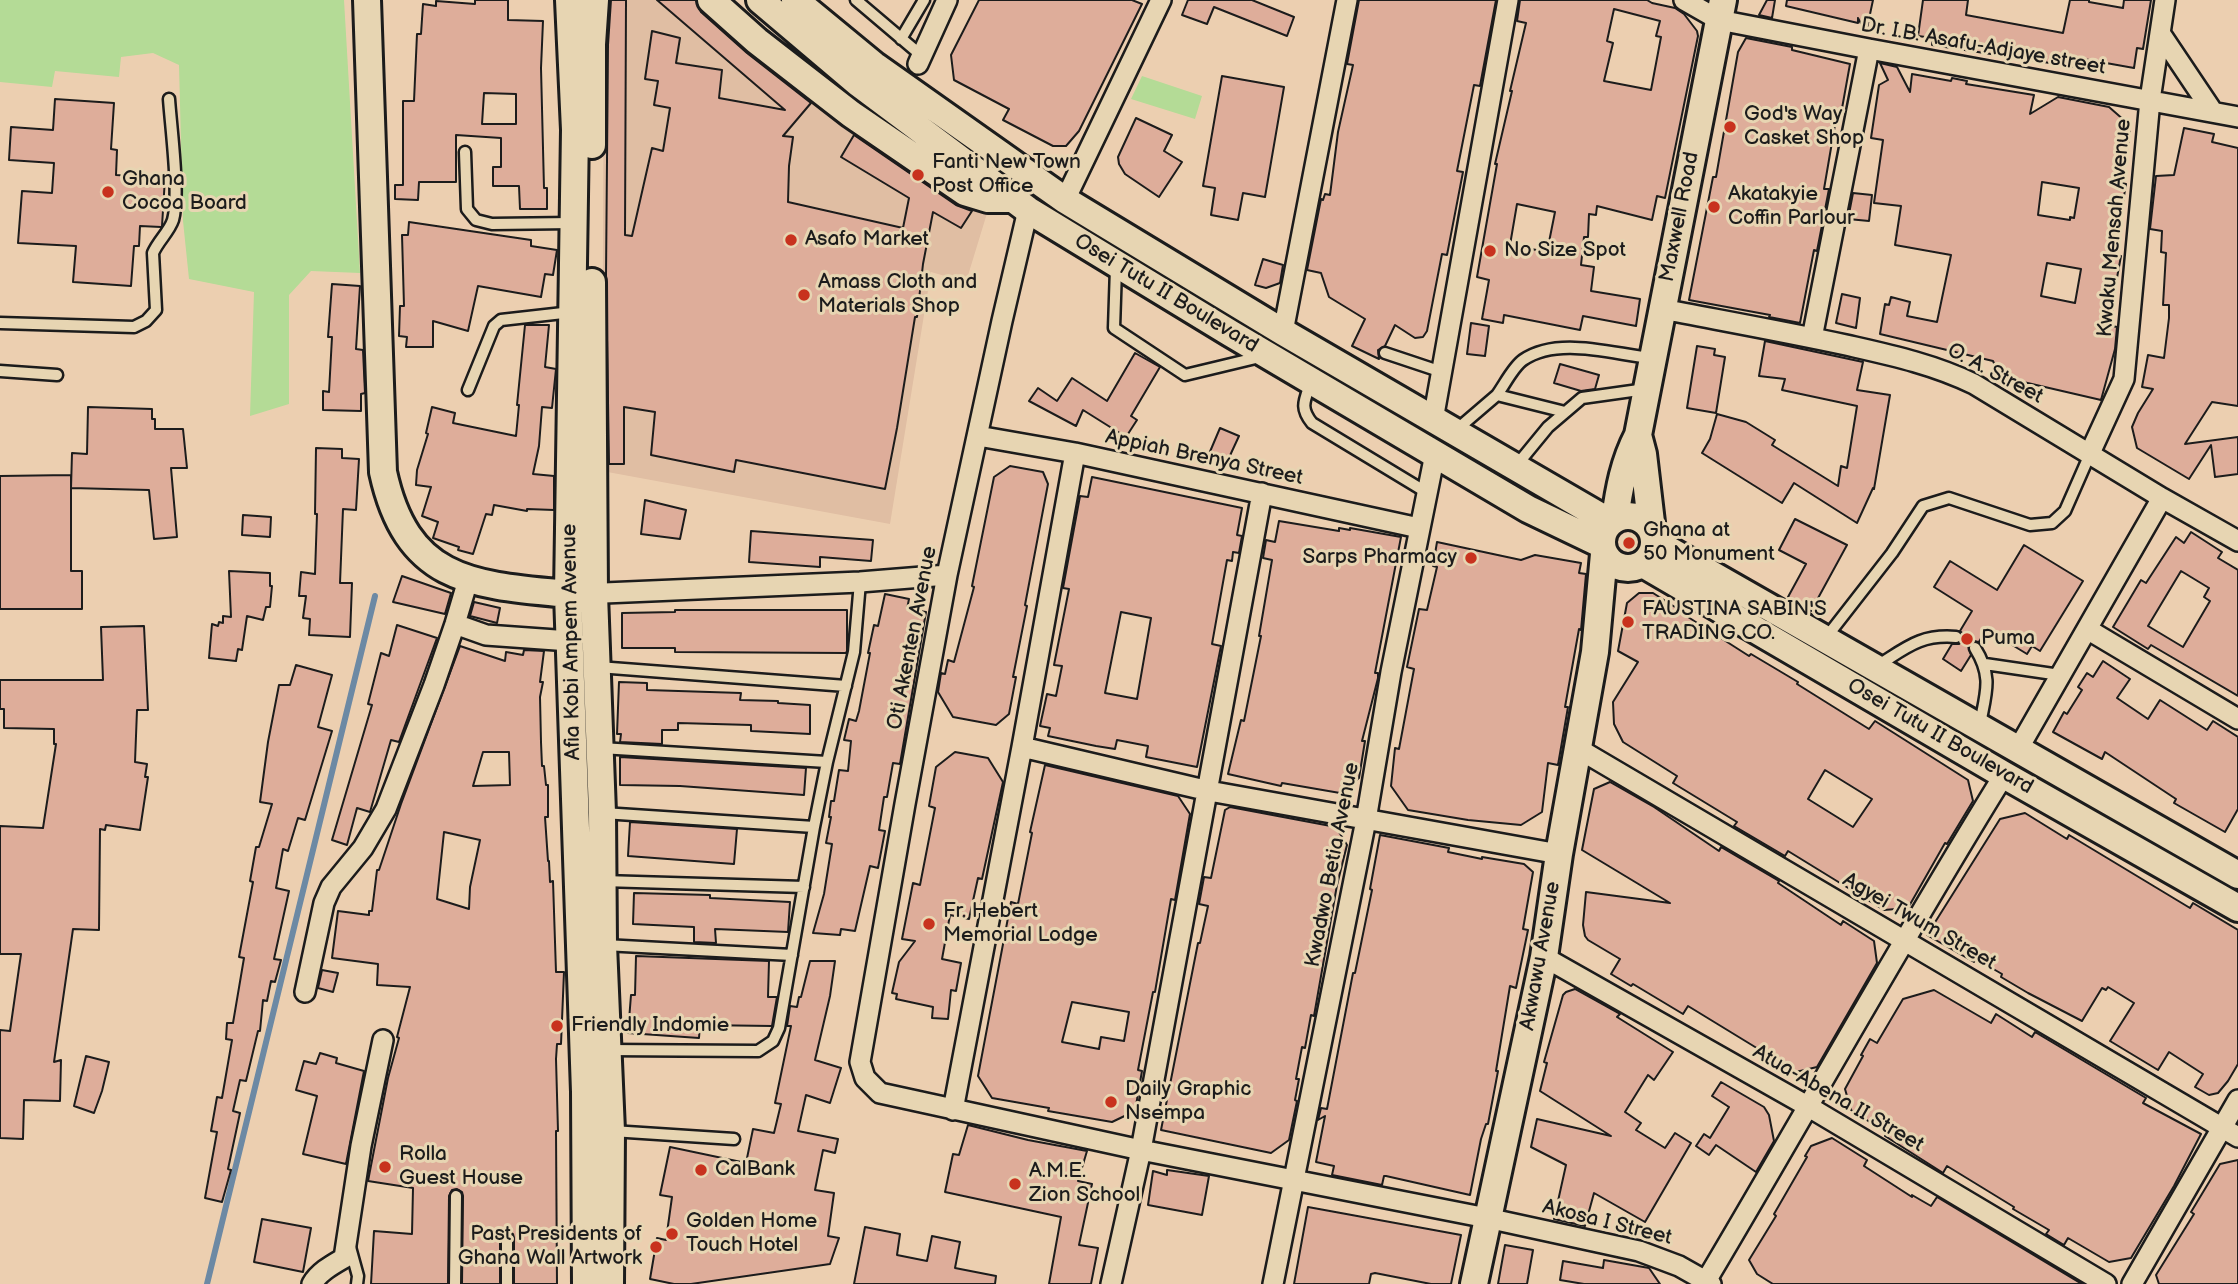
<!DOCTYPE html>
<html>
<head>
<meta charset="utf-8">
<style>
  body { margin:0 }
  canvas { display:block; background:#eccfb0 }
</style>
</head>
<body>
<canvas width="2238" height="1284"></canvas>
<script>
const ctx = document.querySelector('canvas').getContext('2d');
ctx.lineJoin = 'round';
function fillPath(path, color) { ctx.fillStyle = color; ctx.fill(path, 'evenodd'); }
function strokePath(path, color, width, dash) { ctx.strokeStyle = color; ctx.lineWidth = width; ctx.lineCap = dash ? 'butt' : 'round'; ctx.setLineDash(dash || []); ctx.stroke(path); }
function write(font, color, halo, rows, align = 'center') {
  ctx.font = font + ' "Balsamiq Sans",sans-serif'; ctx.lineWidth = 6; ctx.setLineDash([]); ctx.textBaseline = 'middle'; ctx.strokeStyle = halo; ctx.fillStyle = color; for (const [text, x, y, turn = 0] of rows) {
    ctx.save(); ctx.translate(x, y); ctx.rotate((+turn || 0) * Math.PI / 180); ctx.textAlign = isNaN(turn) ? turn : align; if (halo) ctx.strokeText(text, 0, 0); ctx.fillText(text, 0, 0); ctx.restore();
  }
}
const built = new Path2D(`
  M604,0h97l287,210 -22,72 -35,-10 -41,252 -288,-53z`);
const green = new Path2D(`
  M0,0h344l16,273 -49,-2 -22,24v109l-39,12 4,-124 -65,-13 -6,-58 -4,-156 -26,-12 -32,4 -2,20 -64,-6 -3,16 -52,-5z
  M1142,76l60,20 -7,23 -64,-20z`);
const stream = new Path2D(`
  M207,1284l168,-688`);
const building = new Path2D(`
  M475,0h33v20l35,1 -2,47 3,120h3v21h-27l-1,-23h-26v-19h8v-29l-45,-3v47h-37l-1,18 -23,-1v-14h8v-84h11l3,-67h4l2,-30 13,2v-5l39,3zM484,93l32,1v30h-34z
  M611,0h15l-1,235 7,1 20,-88 11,3 7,-43 -16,-3 4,-24 -13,-2 7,-48 28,7 -4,25 46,7 -3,28 66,12 -128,-110h39l5,12 46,41 64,50 -28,33 10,1 -4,29 -1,36 115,26 6,-30 -68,-41 13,-22 102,70 16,6 -11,17 -28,-16 -10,52 -6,53h-2l-18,111 -12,61 -149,-29 -2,12 -83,-17 4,-43 -31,-5v57h-15l-3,-188 2,-231z
  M979,0h153l10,4 -63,127 -13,15h-13l-50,-26 6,-11 -55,-29 -3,-25z
  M1188,0h64l42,17 -7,19 -73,-29 -7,17 -25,-9z
  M1359,0h137l-16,86 -6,-1 -17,86 6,1 -16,83 -5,-1 -15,77 -4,6 -8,1 -20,-13 -10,21 -7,4 1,9 -27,-13 13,-27 -36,-22 -8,-24 -14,-3 14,-71 2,1 2,-6 5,1 8,-63 15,-67 -6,-1z
  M1520,0h127l5,3 23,5 9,6 13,17 1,5 -33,162 -8,-2 -5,24 -55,-14 -1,9 -7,-1 -1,23h-4l-3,28 13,2 -3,24 49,8 -4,27 -53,-10 -3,14 -76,-15 -1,8 -21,-4 7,-39 -12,-3 20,-113h-2l17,-73h-2l16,-68 -9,-2zM1614,9l46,12 -4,15 5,1 -10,53 -47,-9 9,-38 -6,-2zM1517,204l38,8 -8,40 -37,-7z
  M1767,0h8l-3,18 -13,-3z
  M1787,0h86l-7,33 -8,-15v5l-72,-17z
  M1923,0h45l-2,15 97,18 7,-33h19v2l34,6 1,-8h27l-8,49 -6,-1 -3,20 -56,-10 -2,9 -144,-22 1,-7 -15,-2z
  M1746,38l46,9v3l58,14 -9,50 -4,-1 -13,76h5l-12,62 -3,-1 -14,73 -31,-6 1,-2 -81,-15 24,-123h3l22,-125z
  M1880,63l17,4 13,25 2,-18 39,7 1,-3 15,3 -1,3 68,11 -4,19 28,-17 51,10 16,14 5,12 -9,50 5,1 -12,71 7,1 -10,54h2l-1,16 5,1 -2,22 -14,51 -95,-22 -8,-6 -5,-11 -113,-27 5,-30 4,1 2,-8 19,5 -3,14 30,6 14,-67 -56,-10 6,-39 -27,-3 9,-63 -12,-2 8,-53 9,-5zM2042,182l37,6 -5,30 -4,-1v3l-32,-5zM2047,263l34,6 -6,34 -34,-7z
  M1222,76l62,11 -19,110 -22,-4 -5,27 -27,-5 4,-27 -12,-2z
  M55,99l59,4 -3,46 6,1 -1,25 49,3 -3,48 -1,1 -21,-1 -1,20h-5l-3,40 -58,-4 3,-36 -58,-3 4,-52 30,2 2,-30 -45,-3 2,-33 42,3z
  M1136,118l36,17 -8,16 18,11 -23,35 -34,-23 -6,-10 -1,-7z
  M2184,128l30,6 -2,8 26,6v258l-26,-4 -27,42 53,-7v37l-23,3 -4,-32 -22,34 -52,-31 -5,-21 6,-14 15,-24 -11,-2 6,-32 16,3 5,-40v-13h-6l3,-52 -5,-1 1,-21 -12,-2 6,-53 18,-1z
  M1853,193l19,2 -3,26 -21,-2z
  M409,222l122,18v6l26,4 -4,25 -8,-1 -4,23 -63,-11 -10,45 -35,-10v26h-27l1,-10 -8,-1 1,-30h4l-2,-71h6z
  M1263,259l20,6 -3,18 -14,5 -11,-3z
  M332,284l28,2 -4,63 7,1 2,43 -4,1v17l-38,-1v-19l6,1 3,-55h-4z
  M1842,294l18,4 -4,30 -20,-5z
  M1471,323l18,3 -4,30 -18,-2z
  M525,325h24l-4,42 11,2 -4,39 -10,-1 -3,39 -6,28 21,2v34l-27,-1v2l-33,-6 -2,10 -6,-1 -13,40 -15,-4 1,-3 -26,-9 5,-16 -16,-6 9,-29 -15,-2 1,-15 11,-36 -2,-1 6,-26 23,6 -2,10 63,13 3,-31h-2z
  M1765,341l98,21 -6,28 33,5 -16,94 -1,-1 -16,35 -63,-40 -12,20 -80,-50 8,-14 7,-25 29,8 29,18 -3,5 66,41 3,-20 6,2 10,-62 -75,-16 3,-11 -26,-3z
  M1697,346l18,3 -1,6 11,2 -9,56 -29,-5z
  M1135,353l25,14 -29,49 6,4 -11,17 -43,-27 -7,16 -47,-25 9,-13 19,13 15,-23 35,23z
  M1560,364l39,11 -4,14 -14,2 -27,-8z
  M88,407l64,2v10h3v10h28l4,39h-16l6,69 -23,2 -5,-49 -78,-2 1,-35 15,1z
  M1220,428l19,8 -12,26 -18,-8z
  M316,448l26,1v9l17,1 -3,51 -13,-1 -3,74h12l-2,54 -41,-2 1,-16 -7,-1 3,-22h-7l2,-24 14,2 2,-60h-2z
  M1010,466l33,6 5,12 -23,121 2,1 -14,71h3l-7,37 -13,11 -43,-8 -15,-25 3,-19 4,1 3,-14 6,2 20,-75 -2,-1 22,-109z
  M71,475v96h11v38h-82v-133z
  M1092,477l150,31 -5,27 5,1 -3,17 -6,-1 -1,9 -5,-1 -15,84 9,2 -24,121 -51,-10 2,-11 -31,-6 -2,9 -19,-3 -48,-10 2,-8 -10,-2 7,-32 9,2 6,-30 -8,-1 15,-76 -6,-1 17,-92 8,1zM1121,612l30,6 -14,81 -32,-6z
  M645,500l41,10 -6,29 -39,-5z
  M243,515l28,2 -1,20 -28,-2z
  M1795,519l52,26 -36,66 -23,-14 18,-33 -27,-14z
  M1279,521l60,10v-3l11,2v-2l51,9 -26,136h3v5l-16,63h3l-6,37 -19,15 -58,-10 -1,3 -53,-12 13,-54 3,1 17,-85h-2l13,-76 -9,-2 3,-18 9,2z
  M751,531l122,9 -2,21 -51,-4v10l-71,-5z
  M2191,532l31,20 -4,6 20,12v126l-87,-51 -3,4 -35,-22 28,-47 5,3 30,-46 8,6zM2181,571l28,17 -5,9 6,4 -27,46 -35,-21z
  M1437,542l84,18 14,-5 46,8 -2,10 7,1 -5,56 -2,-1 -14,78h3l-10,58 -10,-2 -6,49 -21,13 -53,-5 -60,-10 -17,-24 4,-38 4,1 15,-80 -7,-2 12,-58 8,1 10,-43 -4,-1z
  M2024,545l59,36 -43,70 -8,-5 -5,8 -41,-25 -7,13 -7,-1 -4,4 3,10 -10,16 -18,-12 9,-15h7l4,-4v-6l-3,-3 12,-20 -38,-24 16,-26 47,29z
  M229,571l41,2v13h2l-2,21h-4l-3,13 -16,-4 -5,34 -4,-1 -2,12 -27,-3 3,-34 6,2 1,-4 4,1v-7l8,1z
  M402,576l49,17 -6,21 -52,-12z
  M1639,593h14l36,23 -1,1 61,39 2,-2 47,28 -1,2 72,45 6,-8 93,59 5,21 -26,43 -2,-1 -37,65 -24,2 -96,-59 -3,5 -51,-30 3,-4 -64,-39 4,-7 -54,-34 -9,-18 -1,-22 25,-40 -20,-11 9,-48zM1825,770l47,29 -19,28 -45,-28z
  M885,594l24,5 -2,10 19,3 -26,152 -7,-1 -6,34h-3l-5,33 6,1 -7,37 -8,-2 -15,65 -14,-2 -1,6 -27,-2 11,-39 8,-50 -6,-1 5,-26h-2l2,-16h3l5,-31 9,1 3,-30 -7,-1 5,-21 7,2 3,-10 11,-58h-2l6,-28 4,1z
  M474,602l26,6 -3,15 -27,-7z
  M675,610h172v41l-1,2 -171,-1v-4h-53v-35l53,-1z
  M397,625l40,13 -38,104 -8,-2 -21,72 -13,-4 -10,37 -15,-5 40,-135 -4,-1 13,-51 8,3z
  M144,626l4,84h-11l-2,52 12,2 -2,13h3l-8,53 -34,-5 -1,5 -5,-1 -1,101 -26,-1 -19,133 7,-2 -1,41 -36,-1 -1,39 -23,-1v-108l10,1 11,-77h-21v-128l43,2 13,-84h-2v-15l-50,-1v-19h-4v-29h103l-2,-53z
  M460,646l45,15 1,-9 17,3 1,-5 20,1 -4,31h3l-3,15 1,45 1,24h2l2,19h2v32h-3l3,44h1l1,21 3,-1 3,91h8l-3,72h-4l-1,15 2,72h-2l1,153h-43v-46l-1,-4 -5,-3 -5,1 -3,6v46h-38l1,-88 -1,-4 -5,-3 -5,1 -3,6 -1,88h-77l3,-53 38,3 1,-46 -45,-7 20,-103 11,-40 -2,-1 13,-50 -33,-2 1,-21 -46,-6 6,-47 31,4v-4h3l5,-41h2l22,-66zM483,752h26l1,33 -37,1zM444,832l36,8 -10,47 -1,22 -32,-10z
  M2103,661l27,18 -13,19 31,21 12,-19 47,30 6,-9 25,16v72l-13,23 -51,-29 2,-4 -71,-47 -3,7 -49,-27 11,-20 3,2 15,-24 -4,-3 9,-14 6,4z
  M296,665l36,10 -14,52 14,4 -27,89 -7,-2 -10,33 -5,-2 -7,39 13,3 -15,68 7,1 -6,22 -4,-1 -4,20 -4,-1 -3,31h-2l-12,50 -6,-1 -7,31 7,2 -12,56 3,1 -9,32 -17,-4 12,-66 -6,-1 6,-34 5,1 10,-58 -6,-1 1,-16h6l11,-65 -5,-1 14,-75 -3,-1 6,-34h3l13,-43 -12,-2 8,-60 11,-57h11z
  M619,682l28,1v7l94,3 -1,7 38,1v2l32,2v29l-59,-3v-6l-73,-2v7h-16v14l-42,-2 1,-8h-4z
  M955,752l33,6 15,24 -21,97 -4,-1 -9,41 -19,-4 -8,44 19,4 -5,28 -5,-1 -3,29 -16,-1 1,-11 -37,-8 1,-5 -5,-1 7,-31 16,-21 -13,-2 11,-56 7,2 15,-77 -6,-2 7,-39z
  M620,757l186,11 -2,27 -124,-9 -60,-1z
  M1045,765l133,31 12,18 -15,86 -4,-1 -16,93h-2l-15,78 4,1 -7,40 -23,11 -64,-11 1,-3 -57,-10 -14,-22 33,-174 7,2 14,-71 -2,-1zM1072,1002l57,10 -5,29 -23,-4 -2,12 -37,-7z
  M1610,782l44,25 65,44 2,-4 58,34 -1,2 63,42 2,-4 31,20 3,22 -60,104 -21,5 -108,-66 -5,8 -50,-30 -2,2 -20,-12 9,-15 -32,-19 -3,-4 -2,-11 3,-33 84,11 -88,-53 12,-61z
  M1230,807l106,20 11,18 -10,40 -23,131 -3,-1 -6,33 -3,-1 -6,32h3l-4,21 2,1 -8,39 -18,13 -110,-23 37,-187h2l8,-37 -9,-2 5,-27 7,1 14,-68z
  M2025,813l42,26 2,-4 121,73 3,-5 45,27v134l-10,17 -10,12 -9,2 -14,-8 8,-13 -34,-22 -11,18 -48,-29 24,-38 -26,-16 -2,3 -4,-2 -20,33 -54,-28 -27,-16 1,-3 -26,-15 -2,3 -47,-27 73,-116z
  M630,822l107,7 -3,35 -106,-8z
  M1380,835l69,13 -1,4 34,7v-2l42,7 9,8 -10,57 5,1 -12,58 -6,-2 -14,85h2l-10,53h-2l-5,15 -11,56 -84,-19h-2l-2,9 -50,-10 2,-9 -18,-4 9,-46 -7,4 3,-12 6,1 26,-136h2l17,-83 -2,-1z
  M634,893l76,2v3l80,4 -2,30 -73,-3 1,14 -22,-1v-15l-61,-3z
  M636,956l133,5 -1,36h9l-5,29 -72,-1 -1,13 -71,-5 3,-38h4z
  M810,961h25l-5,35 -15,64 26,8 -11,35 -24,-8 -8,36 40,8 -3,14 -12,-3 -8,40 19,3 -6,43 11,2 -9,26 -139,20h-17l-24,-5 7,-41 9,2 6,-43 -12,-2 10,-48 76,16 7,-34 21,4 7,-29 -6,-1 16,-77h-4l3,-20 7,1 2,-10h2z
  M322,970l16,3 -5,19 -15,-4z
  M1575,989l45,25 -3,3 56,35 -19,28 -6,-5 -23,37 16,11 -5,7 29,18 10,-15 16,10 -46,79 -51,-29 -9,33 -31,-7 12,-54 -35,-18 6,-28 74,17 -71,-45 7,-28 -3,-1 19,-67 3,-3z
  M1934,990l57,33 5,-9 36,23 3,-5 111,66 -3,5 58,31 -27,52 -43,72 -22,4 -41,-24 -4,7 -18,-11 3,-4 -36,-21 1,-2 -67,-41 -4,7 -3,-2 -55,-35 2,-3 -36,-23 -6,-21 18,-33 -2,-1 9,-16 7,4 26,-44z
  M320,1053l17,5 -1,5 28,8 -18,93 -43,-10 14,-58 -21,-6 8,-29 12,3z
  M86,1056l23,6 -7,29 -8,22 -20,-7z
  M1721,1082l43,25 5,8 5,26 -18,31 -40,-27 -7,10 -13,-9 8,-12 6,4 19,-31 -17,-11z
  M968,1125l60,15 59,11 -9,30 14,3 -13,61 19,3 -7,36h-42l12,-67 -116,-25 8,-38 6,1z
  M1832,1138l35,22 -3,6 48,31v-2l19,11 6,-9 145,87h-309l-16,-10 -8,-14 27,-44 -2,-2 33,-57 -2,-1 6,-10z
  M2238,1160v124h-79l-3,-9 38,-61 -3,-2 29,-48z
  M1167,1170l42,6 -7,39 -54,-10 5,-34 14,4z
  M1308,1207l153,28 -10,49h-20l-56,-11 -4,1 -2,10h-75z
  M262,1219l49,9 -8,44 -49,-10z
  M865,1227l35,7 -3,21 30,6 5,-25 28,6 -5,26 41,8 -1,8h-141z
  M1505,1245l28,5 -6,34h-29z
  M1604,1260l45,8 11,16h-76l-24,-4 3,-19 40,7z`);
const lane = new Path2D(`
  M856,0l66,56
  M901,39l23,-39
  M465,152l2,57 9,11 16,4 80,-1
  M1116,268l-2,60 71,47 75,-18
  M0,323l134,4 12,-6 10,-11 -3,-57c5,-12 16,-21 20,-33 7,-25 -2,-92 -4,-121
  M1385,353l57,19
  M0,371l57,4
  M1311,382c-6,18 -12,25 1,41l114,69
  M468,390l26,-64 7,-6 71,-8
  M1497,395c8,-11 16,-28 26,-35 35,-24 89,-6 128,-2
  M1455,431l42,-36 68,17
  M1516,466l32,-39 34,-29 64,-9
  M1825,639l67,-86 31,-47 26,-8 81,27 22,-2 13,-12 25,-57
  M1975,648c18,29 11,44 5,76
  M1985,664l75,11
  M1877,666c29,-18 43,-32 79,-29
  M598,667l248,19
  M601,748l226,14
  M603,813l211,14
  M603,881l201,6
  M604,945l188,10
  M607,1050l151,1 15,-10 6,-13 35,-201 13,-65 27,-110 6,-70
  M612,1131l122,8
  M350,1247l8,29 -1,8
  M455,1284l1,-88
  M507,1284v-46`);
const street = new Path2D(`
  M1684,0l35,20 150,29 369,68
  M2160,33l53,79
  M918,64l29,-64
  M1065,200l96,-200
  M1028,210l-26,111 -55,254 -42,229 -45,258 5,16 15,15 261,57 346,68 152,33 40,15 32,18
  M1662,309c62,12 123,23 184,36 44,10 87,19 128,39l188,114 76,43
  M1283,332l64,-332
  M1812,338l57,-289
  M1433,420l75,-420
  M978,436l97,17 344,75
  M2090,453l34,-74 26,-279 15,-100
  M581,594l279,-12 87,-7
  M455,624l31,11 84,6
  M2087,629l151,90
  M1022,747l187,44 350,63
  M1577,748l661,389
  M2017,751l145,-253
  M1544,957l265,150 297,177
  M305,992l19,-89 7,-16 32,-39 23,-39 48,-124 21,-61 13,-44
  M953,1110l69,-363 53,-294
  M1706,1281c100,-168 195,-340 298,-506
  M312,1284c7,-12 20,-19 32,-26l17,-112 22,-106
  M1111,1284l30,-134 121,-657
  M1273,1284l93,-464 25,-148 44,-218
  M2132,1284l106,-184`);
const secondary = new Path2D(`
  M367,0l16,472c24,110 89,113 185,122
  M569,0l6,130 -7,464 17,498 1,192
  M711,0l46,41 94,73 114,78 23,7h25
  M760,0l98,83 170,127 202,123 298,176 73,35
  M795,0l79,65 191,135 218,132 327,190
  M592,145v-101l3,-44
  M592,282l2,312 8,219 1,132 8,186 -1,153
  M1638,435l5,19 9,77
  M1602 542a26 26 0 1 1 52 0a26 26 0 1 1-52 0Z
  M1615,519c4,-30 9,-57 23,-84l85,-435
  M1655,542l583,333
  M1643,564l361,211 234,133
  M1474,1284l70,-327 15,-103 36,-202 9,-98`);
const markers = [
  [1730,127,7,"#c8321e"],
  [918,175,7,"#c8321e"],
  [108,192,7,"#c8321e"],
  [1714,207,7,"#c8321e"],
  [791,240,7,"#c8321e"],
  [1490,251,7,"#c8321e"],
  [804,295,7,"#c8321e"],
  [1629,543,7,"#c8321e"],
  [1471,558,7,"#c8321e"],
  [1628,622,7,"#c8321e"],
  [1967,639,7,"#c8321e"],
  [929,924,7,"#c8321e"],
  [557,1026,7,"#c8321e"],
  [1111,1102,7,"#c8321e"],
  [385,1167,7,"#c8321e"],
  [701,1170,7,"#c8321e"],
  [1015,1184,7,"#c8321e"],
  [672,1234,7,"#c8321e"],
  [656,1247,7,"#c8321e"]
];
const streetNames = [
  ["Dr. I.B. Asafu-Adjaye street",1983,47,10],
  ["Maxwell Road",1680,217,-79],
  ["Kwaku Mensah Avenue",2115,228,-85],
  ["Osei Tutu II Boulevard",1166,294,31],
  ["O. A. Street",1995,374,28],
  ["Appiah Brenya Street",1204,458,12],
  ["Oti Akenten Avenue",913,638,-79],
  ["Afia Kobi Ampem Avenue",572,642,-91],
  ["Osei Tutu II Boulevard",1940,737,30],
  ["Kwadwo Betia Avenue",1333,865,-79],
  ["Agyei Twum Street",1919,922,30],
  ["Akwawu Avenue",1541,956,-80],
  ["Atua-Abena II Street",1838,1099,30],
  ["Akosa I Street",1607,1223,14]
];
const poiNames = [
  ["God's Way",1744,115],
  ["Casket Shop",1744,139],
  ["Fanti New Town",932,163],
  ["Post Office",932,187],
  ["Ghana",122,180],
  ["Cocoa Board",122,204],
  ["Akatakyie",1728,195],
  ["Coffin Parlour",1728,219],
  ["Asafo Market",805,240],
  ["No Size Spot",1504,251],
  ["Amass Cloth and",818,283],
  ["Materials Shop",818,307],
  ["Ghana at",1643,531],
  ["50 Monument",1643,555],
  ["Sarps Pharmacy",1457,558,"right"],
  ["FAUSTINA SABIN'S",1642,610],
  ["TRADING CO.",1642,634],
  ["Puma",1981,639],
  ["Fr. Hebert",943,912],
  ["Memorial Lodge",943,936],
  ["Friendly Indomie",571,1026],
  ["Daily Graphic",1125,1090],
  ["Nsempa",1125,1114],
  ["Rolla",399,1155],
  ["Guest House",399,1179],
  ["CalBank",715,1170],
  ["A.M.E.",1029,1172],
  ["Zion School",1029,1196],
  ["Golden Home",686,1222],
  ["Touch Hotel",686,1246],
  ["Past Presidents of",642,1235,"right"],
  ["Ghana Wall Artwork",642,1259,"right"]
];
fillPath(built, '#e0bea3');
fillPath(green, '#b4db96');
strokePath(stream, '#6c89a4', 6);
fillPath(building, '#dead9a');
strokePath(building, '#1c1c1c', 2);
strokePath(lane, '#1c1c1c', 15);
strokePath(street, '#1c1c1c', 24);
strokePath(secondary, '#1c1c1c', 32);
strokePath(lane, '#e7d5b2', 10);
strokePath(street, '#e7d5b2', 19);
strokePath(secondary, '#e7d5b2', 26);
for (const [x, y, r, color] of markers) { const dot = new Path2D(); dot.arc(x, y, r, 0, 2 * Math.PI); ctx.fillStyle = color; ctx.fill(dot); strokePath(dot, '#e7d5b2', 2.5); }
write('21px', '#1c1c1c', '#e7d5b2', streetNames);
write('21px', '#1c1c1c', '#e7d5b2', poiNames, 'left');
</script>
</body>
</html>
